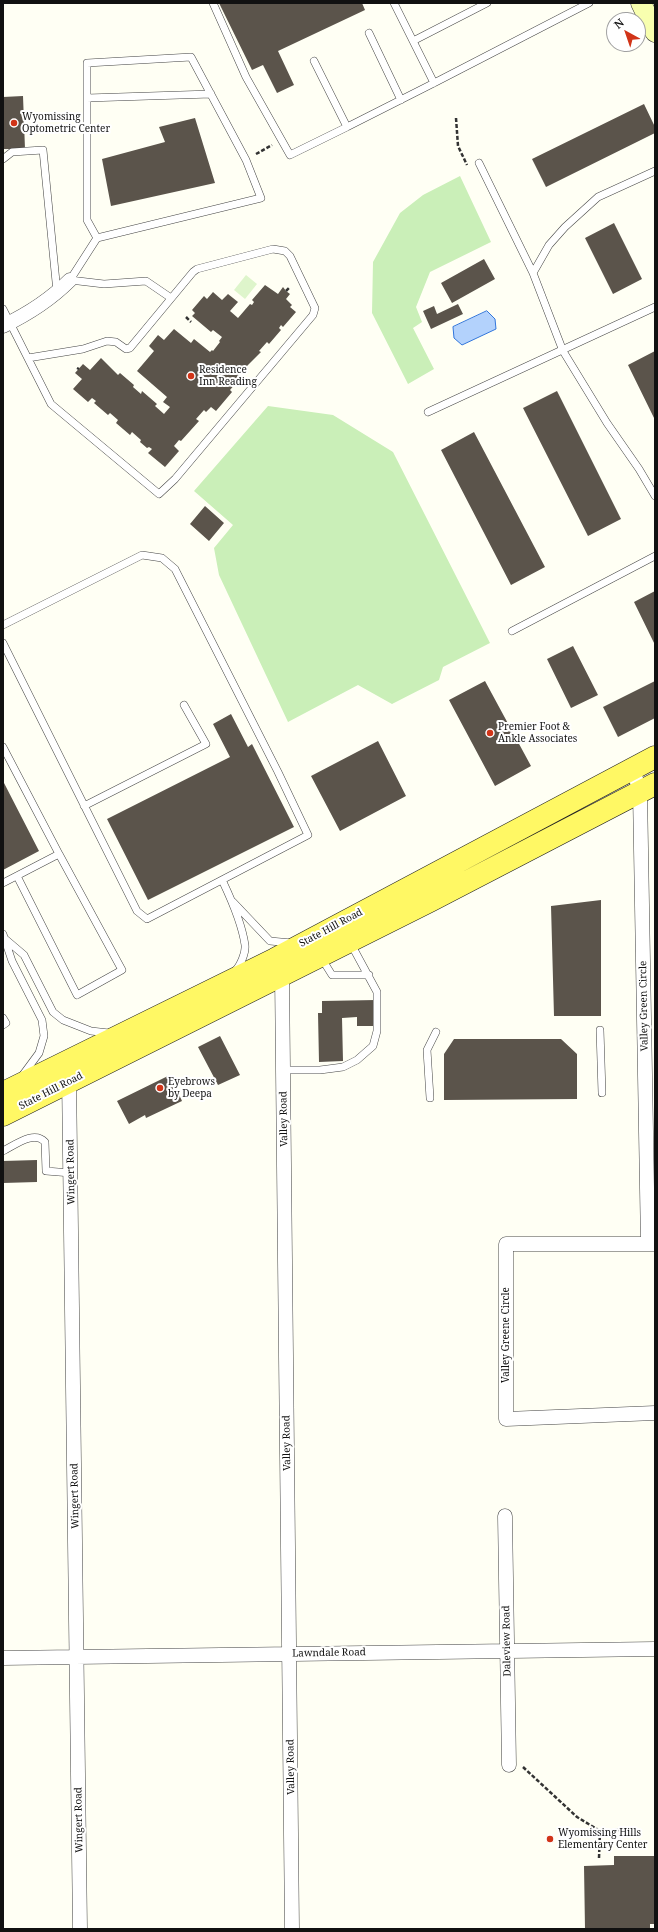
<!DOCTYPE html>
<html>
<head>
<meta charset="utf-8">
<style>
  body { margin:0 }
  #map { position:relative; width:658px; height:1932px; overflow:hidden; background:#fffff4; font-family:"Noto Serif",serif }
  canvas { display:block }
  .frame { position:absolute; inset:0; border:4px solid #111; pointer-events:none }
  .north { position:absolute; left:606px; top:12px; width:40px; height:40px; box-sizing:border-box; background:#fff; border:1px solid #a0a0a0; border-radius:50%; rotate:320deg; font-size:11px; font-weight:700; line-height:16px; text-align:center; color:#111 }
  .north::after { content:''; display:block; margin:auto; width:14px; height:18px; background:#d13418; clip-path:polygon(50% 0,100% 100%,50% 72%,0 100%) }
</style>
</head>
<body>
<div id="map">
<canvas width="658" height="1932"></canvas>
<div class="frame"></div>
<div class="north">N</div>
</div>
<script>
const ctx = document.querySelector('canvas').getContext('2d');
ctx.lineJoin = 'round';
function fillPath(path, color) { ctx.fillStyle = color; ctx.fill(path, 'evenodd'); }
function strokePath(path, color, width, dash) { ctx.strokeStyle = color; ctx.lineWidth = width; ctx.lineCap = dash ? 'butt' : 'round'; ctx.setLineDash(dash || []); ctx.stroke(path); }
function write(font, color, halo, rows, align = 'center') {
  ctx.font = font + ' "Noto Serif",serif'; ctx.lineWidth = 4; ctx.setLineDash([]); ctx.textBaseline = 'middle'; ctx.strokeStyle = halo; ctx.fillStyle = color; for (const [text, x, y, turn = 0] of rows) {
    ctx.save(); ctx.translate(x, y); ctx.rotate((+turn || 0) * Math.PI / 180); ctx.textAlign = isNaN(turn) ? turn : align; if (halo) ctx.strokeText(text, 0, 0); ctx.fillText(text, 0, 0); ctx.restore();
  }
}
const green = new Path2D(`
  M460,176l31,66 -61,30 -14,35 6,15 -9,6 21,41 -26,15 -36,-71 1,-51 27,-49 23,-18z
  M268,406l65,9 60,37 97,191 -47,24 -4,13 -47,24 -34,-19 -70,37 -69,-147 -5,-27 19,-23 -39,-34z`);
const pitch = new Path2D(`
  M246,275l11,9 -12,15 -11,-9z`);
const water = new Path2D(`
  M487,311l8,8 1,10 -34,16 -8,-7 -1,-11z`);
const building = new Path2D(`
  M219,3h143l3,7 -87,41 16,34 -17,8 -14,-28 -11,5z
  M23,96l2,53h-22v-52z
  M644,104l11,23v6l-109,54 -14,-28z
  M195,118l20,65 -104,23 -9,-47 63,-17 -6,-15z
  M614,223l28,56 -29,15 -28,-56z
  M484,259l11,20 -43,24 -11,-20z
  M265,285l13,9 5,-7 3,4 4,3 -4,5 6,6 -2,2 6,5 -13,15 -2,-2 -2,3 2,2 -12,14 -2,-2 -8,9 2,1 -22,22 2,3 -11,13 2,2 -16,19 -5,-4 -5,5 -2,-2 -8,9 3,2 -18,20 -2,-1 -5,6 5,5 -14,16 -17,-14 4,-4 -3,-2 -2,1 -7,-6 1,-2 -9,-8 -2,3 -14,-12 2,-3 -8,-7 -2,2 -14,-12 2,-2 -4,-3 -4,4 -15,-13 9,-10 -7,-6 8,-9 7,6 11,-12 17,17 2,-2 14,12 -1,2 8,7 1,-3 15,13 -2,2 9,8 6,-7 -7,-5 4,-5 -30,-26 17,-20 -5,-5 9,-11 6,5 10,-11 17,14 3,-4 16,13 2,-2 1,1 7,-9 -1,-1 3,-4 -9,-7 -2,2 -19,-16 3,-3 -3,-3 12,-14 3,3 6,-7 9,8 6,-6 10,8 -8,9 8,7 12,-14 2,1 2,-3 -2,-2z
  M458,304l5,10 -32,15 -8,-18 11,-5 3,8z
  M655,351v69l-27,-55z
  M557,391l64,128 -33,17 -65,-128z
  M474,432l71,135 -34,18 -70,-135z
  M205,506l19,17 -15,18 -19,-17z
  M655,591v54l-21,-43z
  M573,646l25,49 -27,13 -24,-49z
  M485,681l46,85 -36,20 -46,-86z
  M655,681v37l-37,19 -15,-30z
  M231,714l17,33 4,-3 42,83 -146,73 -41,-81 123,-62 -17,-33z
  M378,741l28,55 -66,35 -29,-55z
  M3,781l36,70 -36,19z
  M601,900v116h-47l-3,-110z
  M376,1000v26h-19v-9l-15,1 1,43 -24,1 -1,-49h4v-12z
  M220,1036l20,39 -22,10 -20,-38z
  M454,1039h107l16,15v45l-133,1v-46z
  M170,1075l12,26 -36,17 -1,-3 -16,9 -12,-23z
  M37,1160v22l-34,1v-22z
  M614,1856h41v68h-5v5h-65l-1,-63 30,-1z`);
const path = new Path2D(`
  M456,118l2,28 9,19
  M256,154l16,-9
  M286,291l3,-3
  M186,317l5,5
  M77,368l2,1
  M523,1767l54,50 23,14
  M599,1858l1,-27 34,-2`);
const service = new Path2D(`
  M213,3l33,74 44,78 57,-28
  M394,3l40,80 155,-80
  M369,33l32,67
  M413,41l74,-38
  M314,61l33,66 87,-44
  M87,98l124,-4
  M3,159l9,-7 31,-2 14,142
  M479,163l54,110
  M655,171l-57,26 -33,30 -16,18 -16,28 30,78 44,72 32,46 16,27
  M97,238l-10,-18v-157l104,-6 55,103 15,38 -164,40 -27,42 34,4 42,-3 25,17
  M3,309l48,95 108,90 16,-15 138,-164 2,-7 -25,-52 -5,-5 -12,-2 -76,20 -4,3 -63,76 -4,1 -10,-7 -9,-1 -24,8 -55,9
  M428,412l227,-105
  M3,625l139,-70 20,3 13,11 103,203 30,63 -161,84 -10,-8 -134,-268
  M512,631l143,-75
  M3,747l56,107 -56,29
  M84,806l122,-62 -22,-39
  M17,876l60,119 45,-25 -63,-116
  M223,880v2c9,19 19,42 22,63 1,8 -5,21 -10,26
  M233,902l37,39 22,2
  M3,934l9,27 30,59 2,16 -5,17 -17,23
  M4,938l20,17 29,57 10,8 28,11 18,2
  M322,959l10,16h37
  M3,1018l3,5 -3,2
  M600,1030l2,63
  M283,1070h37l23,-3 14,-7 16,-14 4,-15v-39l-26,-48
  M430,1098l-3,-48 9,-18
  M3,1151c12,-6 31,-21 42,-9l1,29 25,2`);
const minor = new Path2D(`
  M3,326c25,-12 47,-26 67,-46
  M633,769l7,23 8,452
  M281,970l1,4 10,955
  M69,1076l11,853
  M655,1244h-149v175l149,-6
  M505,1516l4,249
  M3,1658l652,-9`);
const secondary = new Path2D(`
  M641,3l14,29`);
const primary = new Path2D(`
  M3,1093l272,-134 380,-202
  M3,1115l427,-214 225,-117`);
const markers = [
  [14,123,4,"#d13418"],
  [191,376,4,"#d13418"],
  [490,733,4,"#d13418"],
  [160,1088,4,"#d13418"],
  [550,1839,4,"#d13418"]
];
const poiNames = [
  ["Wyomissing",22,117],
  ["Optometric Center",22,129],
  ["Residence",199,370],
  ["Inn Reading",199,382],
  ["Premier Foot &",498,727],
  ["Ankle Associates",498,739],
  ["Eyebrows",168,1082],
  ["by Deepa",168,1094],
  ["Wyomissing Hills",558,1833],
  ["Elementary Center",558,1845]
];
const streetNames = [
  ["State Hill Road",331,928,-28],
  ["Valley Green Circle",644,1006,-91],
  ["State Hill Road",51,1091,-27],
  ["Valley Road",284,1119,-91],
  ["Wingert Road",71,1172,-91],
  ["Valley Greene Circle",506,1335,-90],
  ["Valley Road",287,1443,-91],
  ["Wingert Road",75,1496,-91],
  ["Daleview Road",507,1641,-91],
  ["Lawndale Road",329,1653,-1],
  ["Valley Road",291,1767,-91],
  ["Wingert Road",79,1820,-91]
];
fillPath(green, '#caefb8');
fillPath(pitch, '#def5cb');
fillPath(water, '#b3d2fc');
strokePath(water, '#3276db', 1);
fillPath(building, '#5b544b');
strokePath(service, '#444', 8);
strokePath(minor, '#444', 15);
strokePath(secondary, '#333', 21);
strokePath(primary, '#222', 23);
strokePath(path, '#333', 2.5, [4, 2]);
strokePath(service, '#fff', 7);
strokePath(minor, '#fff', 14);
strokePath(secondary, '#f8ffaf', 20);
strokePath(primary, '#fff864', 22);
for (const [x, y, r, color] of markers) { const dot = new Path2D(); dot.arc(x, y, r, 0, 2 * Math.PI); ctx.fillStyle = color; ctx.fill(dot); strokePath(dot, '#fff', 1.5); }
write('10px', '#111', '#fff', poiNames, 'left');
write('10px', '#111', '#fff', streetNames);
</script>
</body>
</html>
